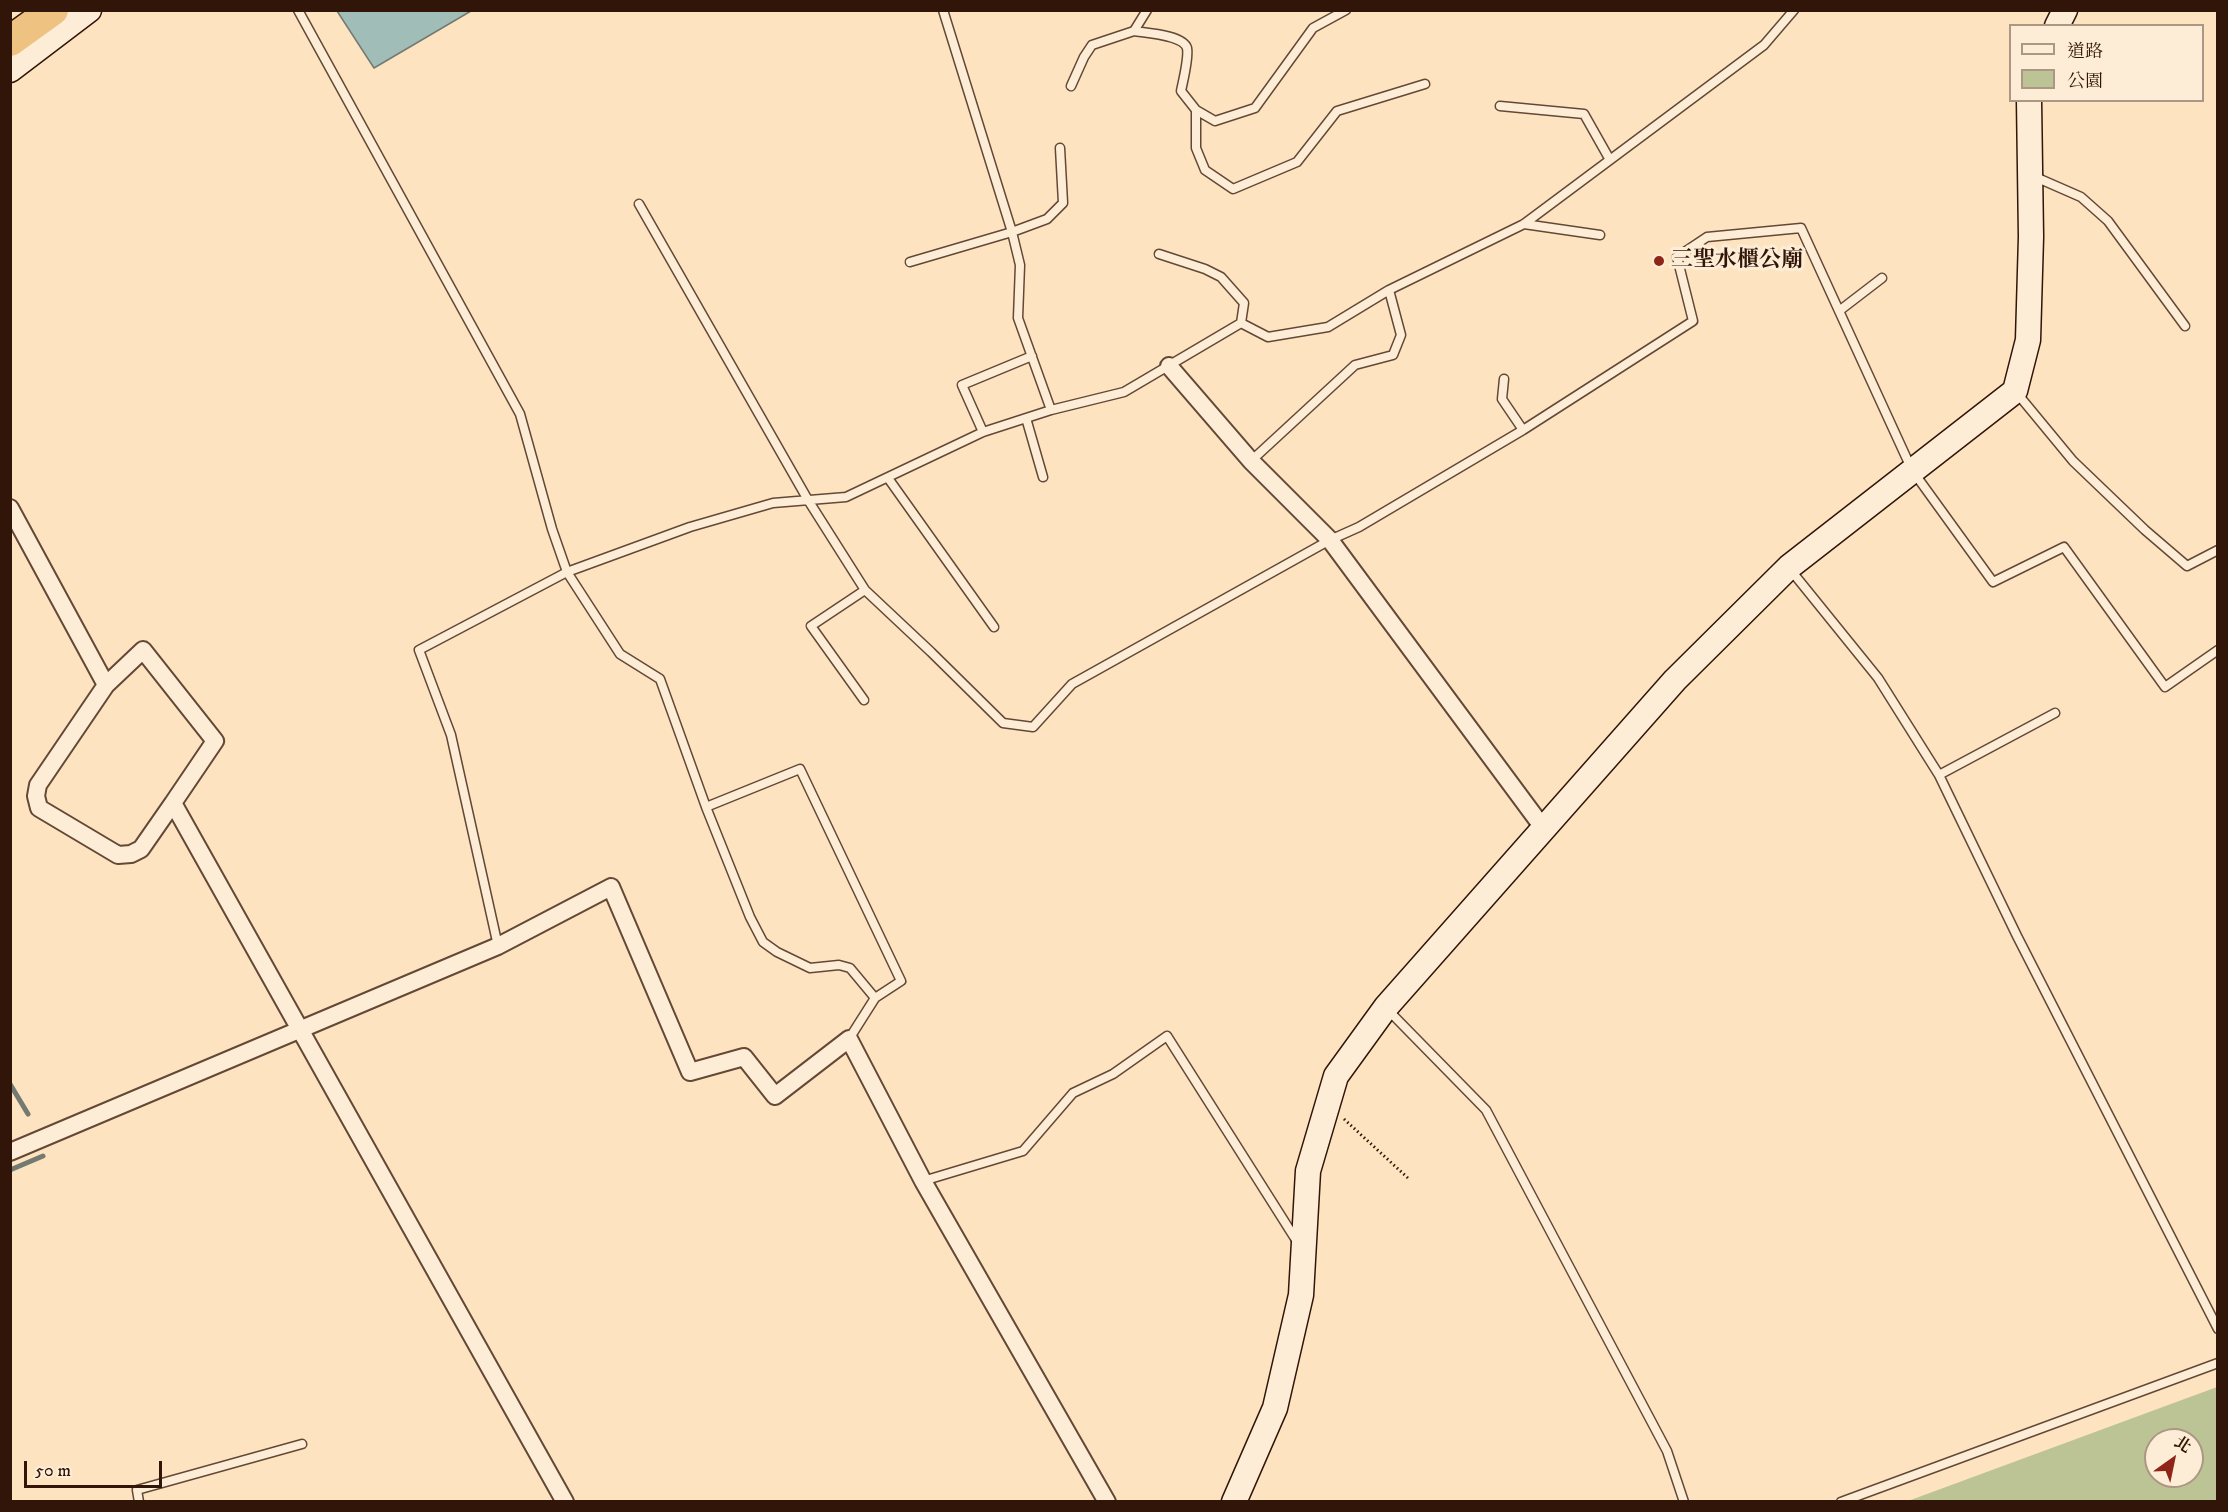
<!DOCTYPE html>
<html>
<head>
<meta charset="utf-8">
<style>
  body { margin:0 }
  #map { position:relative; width:2228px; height:1512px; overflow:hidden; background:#fde3c0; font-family:"IM FELL DW Pica","Noto Serif TC",serif }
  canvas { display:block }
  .frame { position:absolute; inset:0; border:12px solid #301508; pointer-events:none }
  .legend { position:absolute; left:2009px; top:24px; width:195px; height:78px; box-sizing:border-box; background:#feedd6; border:2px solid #ac9784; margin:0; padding:8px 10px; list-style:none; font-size:18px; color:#301508 }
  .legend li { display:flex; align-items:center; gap:12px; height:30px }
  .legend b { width:30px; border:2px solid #ac9784 }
  .north { position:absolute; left:2144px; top:1428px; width:60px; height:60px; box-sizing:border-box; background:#feedd6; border:2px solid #ac9784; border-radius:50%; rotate:33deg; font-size:16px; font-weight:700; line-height:24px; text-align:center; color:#301508 }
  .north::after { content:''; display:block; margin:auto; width:21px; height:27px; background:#8f2418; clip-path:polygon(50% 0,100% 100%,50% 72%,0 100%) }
  .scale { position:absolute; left:24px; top:1461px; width:138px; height:27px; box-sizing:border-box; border:3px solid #301508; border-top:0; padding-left:8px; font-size:18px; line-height:21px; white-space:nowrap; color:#301508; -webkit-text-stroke:4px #feedd6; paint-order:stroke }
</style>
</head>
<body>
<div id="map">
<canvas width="2228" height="1512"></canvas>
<div class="frame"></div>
<ul class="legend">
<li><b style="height:8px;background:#feedd6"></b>道路</li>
<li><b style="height:16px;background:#bcc495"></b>公園</li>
</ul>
<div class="north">北</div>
<div class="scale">50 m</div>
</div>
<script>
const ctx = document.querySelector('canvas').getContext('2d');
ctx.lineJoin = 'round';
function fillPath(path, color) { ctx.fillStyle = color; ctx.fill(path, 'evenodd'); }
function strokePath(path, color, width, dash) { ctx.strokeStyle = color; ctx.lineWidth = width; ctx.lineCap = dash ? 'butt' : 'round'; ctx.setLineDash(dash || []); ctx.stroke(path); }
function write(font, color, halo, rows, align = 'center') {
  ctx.font = font + ' "IM FELL DW Pica","Noto Serif TC",serif'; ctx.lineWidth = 6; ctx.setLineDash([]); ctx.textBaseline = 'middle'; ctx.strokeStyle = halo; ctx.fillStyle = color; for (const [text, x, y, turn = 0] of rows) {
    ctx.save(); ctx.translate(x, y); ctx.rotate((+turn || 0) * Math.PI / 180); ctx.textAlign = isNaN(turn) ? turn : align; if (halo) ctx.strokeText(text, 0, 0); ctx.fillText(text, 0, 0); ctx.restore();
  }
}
const green = new Path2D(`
  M2217,1387v114h-309zM2156,1440h36v36h-36z`);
const water = new Path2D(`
  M337,11h134l-97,57z`);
const stream = new Path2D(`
  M10,1084l18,30
  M10,1170l33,-14`);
const path = new Path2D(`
  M1344,1119l65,60`);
const lane = new Path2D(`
  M298,10l222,404 32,115 15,43 53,82 40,25 46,128 44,110 13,25 14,10 33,16 29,-3 11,3 25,30 -26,41
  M943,10l69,222 8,33 -2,53 33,92
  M1147,10l-13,21c13,2 49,4 53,17 2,10 -4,33 -6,43l15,19v38l9,22 28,19 64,-27 40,-51 88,-27
  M1071,86l13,-29 8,-12 42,-14
  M1500,106l84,8 26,46
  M1196,110l19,11 40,-13 58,-80 33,-18
  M2033,176l48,21 27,24 77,105
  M639,204l169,296 57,90 66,62 72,71 30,4 39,-43 258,-144 29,-13 164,-97 170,-109 -16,-64 30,-20 94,-9 111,242 81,112 71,-35 101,140 53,-37
  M1524,224l76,11
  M1159,254l46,15 16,8 23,26 -3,20
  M910,262l102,-30 35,-13 16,-16 -3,-55
  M1839,311l43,-33
  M1504,379l-2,20 21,31
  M2016,392l57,69 72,69 42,36 31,-16
  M1026,418l17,59
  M983,432l-21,-47 70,-29
  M1251,461l104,-96 38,-10 8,-20 -12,-45
  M888,478l106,149
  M1789,568l89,110 61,97 78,161 201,393
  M864,700l-53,-74 54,-36
  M1939,775l116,-62
  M706,807l94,-38 101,212 -26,17
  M498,946l-47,-211 -32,-85 148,-78 123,-45 83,-24 73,-6 137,-65 68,-22 73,-18 117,-69 27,14 60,-10 61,-37 135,-66 240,-179 30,-35
  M1388,1010l98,100 181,341 17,51
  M923,1181l100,-30 50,-58 40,-19 54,-38 131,207
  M139,1502l-2,-12 165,-46
  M1841,1502l377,-139`);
const street = new Path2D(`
  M1169,366l82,95 79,79 214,289
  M10,508l96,177 -68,100 -2,11 3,12 79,47 13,-1 10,-5 32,-46 392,699
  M106,685l37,-35 72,91 -42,62
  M10,1152l488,-206 113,-59 79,185 54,-15 31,39 74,-57 74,142 184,321`);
const secondary = new Path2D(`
  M2057,26l8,-16
  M10,70l79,-60
  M1234,1502l41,-94 26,-113 7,-124 28,-95 50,-69 289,-327 114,-113 226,-176 13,-51 3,-103 -2,-137`);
const highway = new Path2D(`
  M10,41l43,-31`);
const markers = [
  [1659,261,6,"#8f2418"]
];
const poiNames = [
  ["三聖水櫃公廟",1671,261]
];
fillPath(green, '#bcc495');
fillPath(water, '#a0bdb8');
strokePath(water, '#737a72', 1.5);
strokePath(stream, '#737a72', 5);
strokePath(lane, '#634836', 11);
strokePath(street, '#634836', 20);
strokePath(secondary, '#301508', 27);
strokePath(highway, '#301508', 33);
strokePath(path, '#301508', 3, [1.5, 3]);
strokePath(lane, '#feedd6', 8);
strokePath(street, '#feedd6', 16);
strokePath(secondary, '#feedd6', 24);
strokePath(highway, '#eec280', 30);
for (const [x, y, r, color] of markers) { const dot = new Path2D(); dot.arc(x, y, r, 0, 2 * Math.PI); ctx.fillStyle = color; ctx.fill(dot); strokePath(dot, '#feedd6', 2); }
write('bold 22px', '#301508', '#feedd6', poiNames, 'left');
</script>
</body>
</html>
